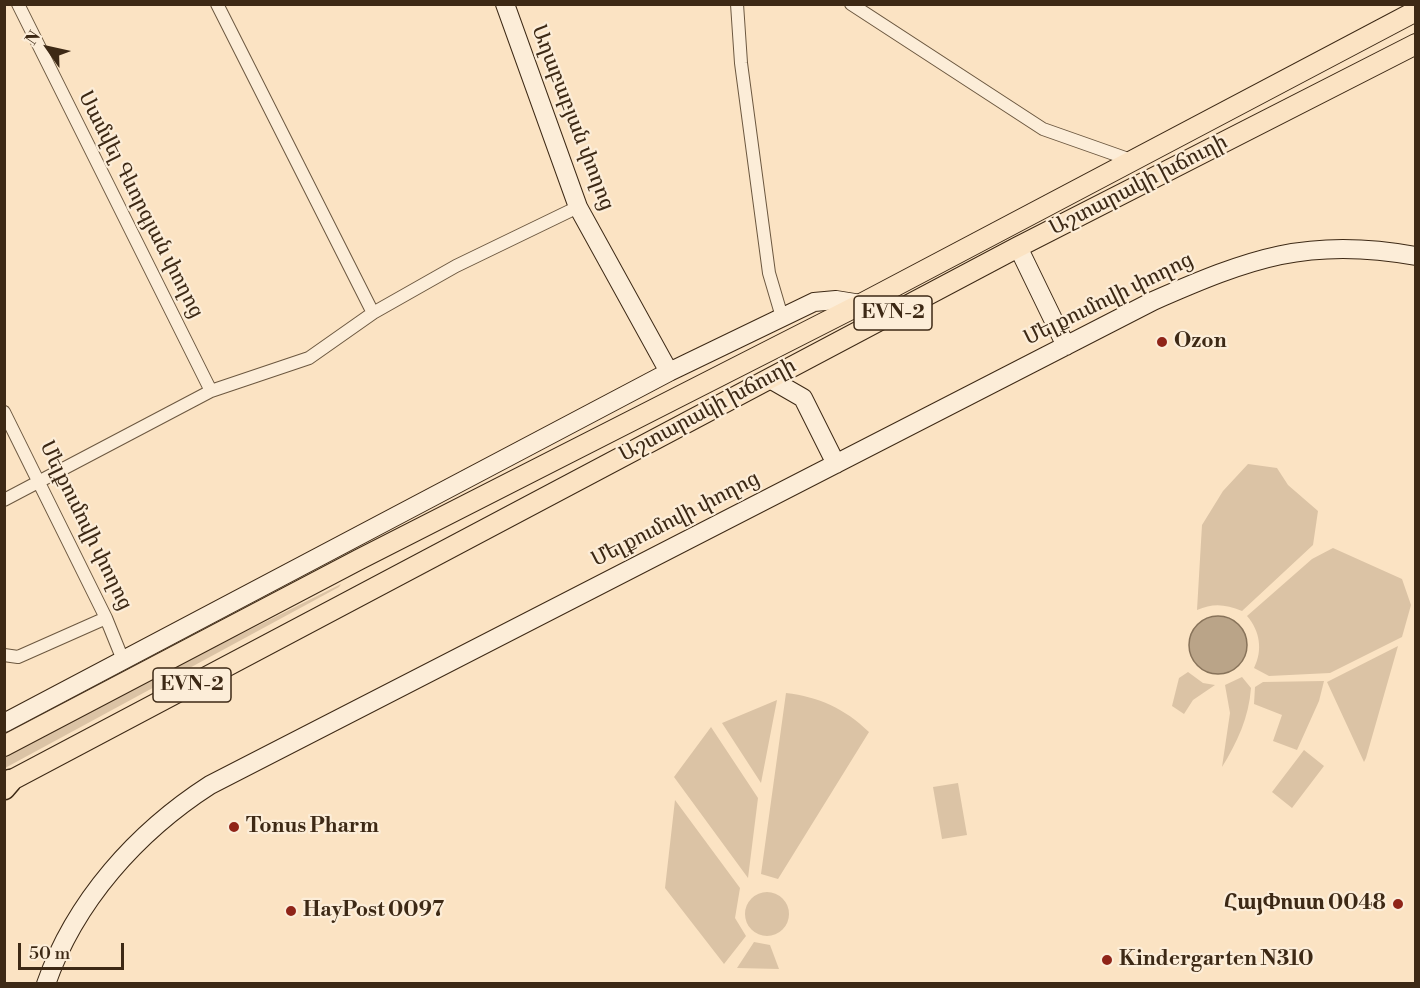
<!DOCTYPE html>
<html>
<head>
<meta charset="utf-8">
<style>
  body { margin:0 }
  #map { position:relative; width:1420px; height:988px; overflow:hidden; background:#fbe3c3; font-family:"Libre Bodoni",serif }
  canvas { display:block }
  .frame { position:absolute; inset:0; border:6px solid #3d2915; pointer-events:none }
  .north { position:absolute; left:18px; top:18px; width:60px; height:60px; -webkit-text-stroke:4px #fcedd8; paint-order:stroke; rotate:304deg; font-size:16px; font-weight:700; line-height:24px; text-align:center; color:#3d2915 }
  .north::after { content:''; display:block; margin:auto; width:21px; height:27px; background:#3d2915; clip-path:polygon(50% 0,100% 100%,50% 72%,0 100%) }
  .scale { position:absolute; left:18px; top:943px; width:106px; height:27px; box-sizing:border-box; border:3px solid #3d2915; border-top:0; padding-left:8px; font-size:18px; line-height:21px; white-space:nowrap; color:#3d2915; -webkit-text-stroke:4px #fcedd8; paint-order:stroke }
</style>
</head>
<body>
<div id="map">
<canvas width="1420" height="988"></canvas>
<div class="frame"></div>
<div class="north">N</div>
<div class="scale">50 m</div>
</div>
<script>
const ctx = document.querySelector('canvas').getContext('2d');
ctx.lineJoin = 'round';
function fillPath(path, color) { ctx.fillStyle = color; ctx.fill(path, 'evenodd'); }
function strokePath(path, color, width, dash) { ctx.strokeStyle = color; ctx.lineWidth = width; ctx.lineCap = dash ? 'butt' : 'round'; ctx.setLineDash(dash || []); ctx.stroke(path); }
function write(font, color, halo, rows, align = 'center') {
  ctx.font = font + ' "Libre Bodoni","Noto Serif Armenian",serif'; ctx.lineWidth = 4.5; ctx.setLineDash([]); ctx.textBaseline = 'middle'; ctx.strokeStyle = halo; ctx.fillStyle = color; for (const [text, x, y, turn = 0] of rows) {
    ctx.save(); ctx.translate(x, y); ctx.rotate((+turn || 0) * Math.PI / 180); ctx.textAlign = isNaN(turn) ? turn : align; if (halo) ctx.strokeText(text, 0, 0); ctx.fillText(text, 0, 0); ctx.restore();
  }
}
const green = new Path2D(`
  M1248,464l29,4 11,17 30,26 -5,34 -71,66c-17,-7 -29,-8 -45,-1l5,-85 21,-34z
  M1333,548l69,31 9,26 -9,32 -72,36 -61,3 -15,-8c9,-18 6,-37 -7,-52l65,-57z
  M341,584l-2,3 -334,181v-12l68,-38z
  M1398,646l-32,112 -2,4 -37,-80z
  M1188,672l15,11 12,2 -22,15 -9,14 -12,-8 7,-28z
  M1242,677l9,11c-2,29 -14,55 -29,79l8,-54 -5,-28z
  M1324,681l-5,20 -22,49 -24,-9 9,-26 -28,-11 1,-17 8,-5z
  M786,693c33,4 58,15 83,39l-91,147 -17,-5z
  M777,700l-16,83 -39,-60z
  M711,727l47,71 -10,80 -74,-101z
  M1304,750l20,16 -32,42 -20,-16z
  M958,783l9,52 -25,4 -9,-52z
  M675,800l65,88 -5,30 11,18 -22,28 -59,-76z
  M745 914a22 22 0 1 1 44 0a22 22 0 1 1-44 0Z
  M754,942l16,3 9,24 -42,-1z`);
const water = new Path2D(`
  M1189 645a29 29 0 1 1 58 0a29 29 0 1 1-58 0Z`);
const street = new Path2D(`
  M18,4l193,387
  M217,4l156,309
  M737,4l4,59 28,210 13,44
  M851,4l192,125 88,31
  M4,412l102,206 17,42
  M4,500l207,-109 98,-33 64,-45 83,-47 122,-59
  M4,655l14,2 88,-39`);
const secondary = new Path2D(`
  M505,4l73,203 91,165
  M1018,247l48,99
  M770,379l33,19 33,66
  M4,723l665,-351 145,-70 22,-2 25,4
  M46,984c29,-83 91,-152 164,-199l943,-484c96,-42 155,-65 263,-45`);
const primary = new Path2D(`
  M4,746l356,-187 501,-255 555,-293
  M10,781l1008,-534 398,-203`);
const highway = new Path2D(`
  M4,788l6,-7`);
const markers = [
  [1162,342,6,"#8f2418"],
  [234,827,6,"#8f2418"],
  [1398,904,6,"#8f2418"],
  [291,911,6,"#8f2418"],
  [1107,960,6,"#8f2418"]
];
const shields = [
  [893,313,78],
  [192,685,78]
];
const shieldNames = [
  ["EVN-2",893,313],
  ["EVN-2",192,685]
];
const streetNames = [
  ["Աղաբաբյան փողոց",572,118,69],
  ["Աշտարակի խճուղի",1139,186,-27],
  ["Սամվել Գևորգյան փողոց",140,205,63],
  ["Մելքումովի փողոց",1109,300,-26],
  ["Աշտարակի խճուղի",708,411,-28],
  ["Մելքումովի փողոց",676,520,-27],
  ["Մելքումովի փողոց",85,526,64]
];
const poiNames = [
  ["Ozon",1174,342],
  ["Tonus Pharm",246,827],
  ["ՀայՓոստ 0048",1386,904,"right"],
  ["HayPost 0097",303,911],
  ["Kindergarten N310",1119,960]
];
fillPath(green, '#dbc3a5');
fillPath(water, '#baa488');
strokePath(water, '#88735a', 1.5);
strokePath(street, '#6c5840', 14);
strokePath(secondary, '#3d2915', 20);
strokePath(primary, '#3d2915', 22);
strokePath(highway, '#3d2915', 25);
strokePath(street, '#fcedd8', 12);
strokePath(secondary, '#fcedd8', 18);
strokePath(primary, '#fbe3c3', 20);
strokePath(highway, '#fbe3c3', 22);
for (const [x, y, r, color] of markers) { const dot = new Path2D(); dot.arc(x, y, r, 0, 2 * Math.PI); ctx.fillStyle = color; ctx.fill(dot); strokePath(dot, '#fcedd8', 2); }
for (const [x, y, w] of shields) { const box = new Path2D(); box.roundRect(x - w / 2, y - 17, w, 34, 4.5); ctx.fillStyle = '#fcedd8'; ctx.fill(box); strokePath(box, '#3d2915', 1.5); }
write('bold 20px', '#3d2915', null, shieldNames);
write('21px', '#3d2915', '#fcedd8', streetNames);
write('bold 21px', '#3d2915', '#fcedd8', poiNames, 'left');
</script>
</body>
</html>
